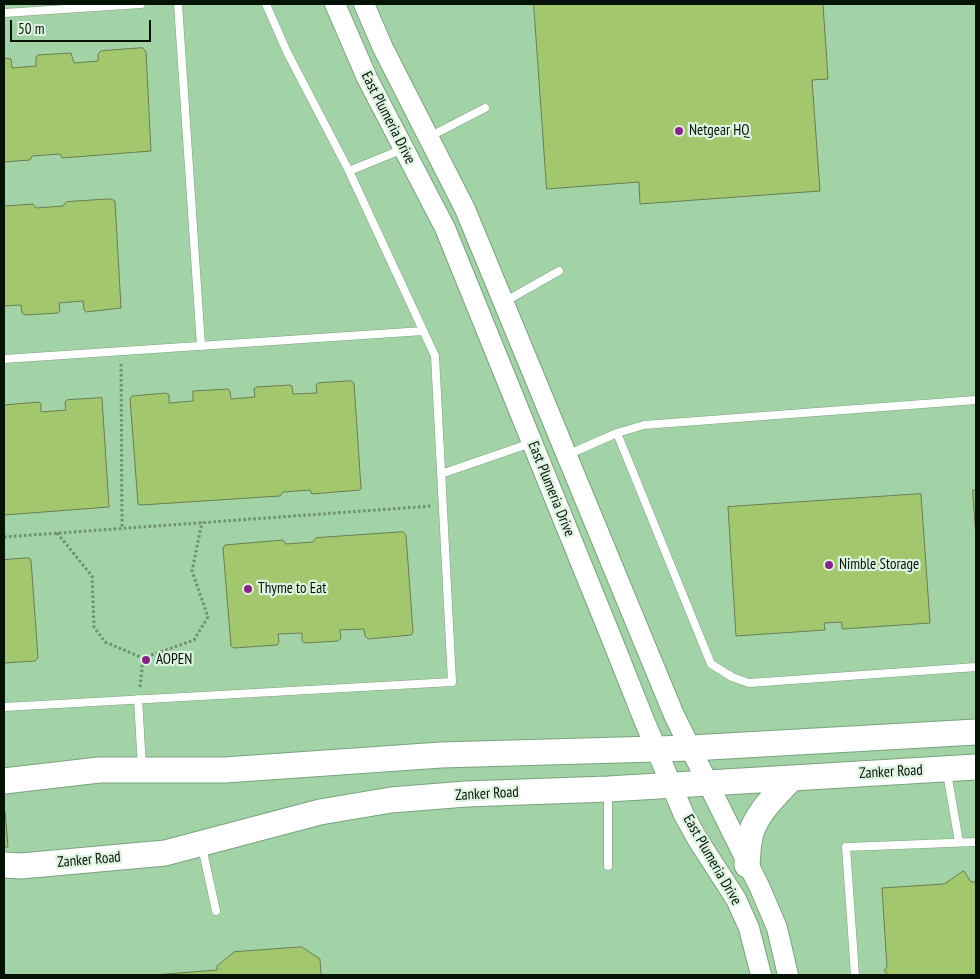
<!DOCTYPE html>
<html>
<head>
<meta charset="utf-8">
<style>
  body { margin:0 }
  #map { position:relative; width:980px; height:979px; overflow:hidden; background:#afd9b3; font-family:"PT Sans Narrow",sans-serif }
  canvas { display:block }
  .frame { position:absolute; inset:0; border:5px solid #051307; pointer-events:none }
  .scale { position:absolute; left:10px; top:20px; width:141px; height:22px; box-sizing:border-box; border:2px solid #051307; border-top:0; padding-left:6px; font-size:15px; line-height:18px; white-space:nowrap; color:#051307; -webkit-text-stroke:4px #def4e0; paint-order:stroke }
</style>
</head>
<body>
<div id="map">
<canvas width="980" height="979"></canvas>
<div class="frame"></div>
<div class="scale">50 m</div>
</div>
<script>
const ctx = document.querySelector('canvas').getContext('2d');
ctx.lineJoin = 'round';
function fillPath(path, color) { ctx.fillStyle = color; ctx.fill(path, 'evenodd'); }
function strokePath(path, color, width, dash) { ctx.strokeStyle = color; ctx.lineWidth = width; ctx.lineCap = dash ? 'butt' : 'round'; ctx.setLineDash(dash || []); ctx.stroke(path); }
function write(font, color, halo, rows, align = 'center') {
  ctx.font = font + ' "PT Sans Narrow",sans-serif'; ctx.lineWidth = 4.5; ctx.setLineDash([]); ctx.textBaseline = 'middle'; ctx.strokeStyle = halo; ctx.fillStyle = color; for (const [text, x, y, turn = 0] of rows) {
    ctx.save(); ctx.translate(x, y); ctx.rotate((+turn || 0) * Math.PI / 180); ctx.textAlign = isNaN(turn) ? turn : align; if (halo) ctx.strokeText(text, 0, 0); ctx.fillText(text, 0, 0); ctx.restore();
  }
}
const built = new Path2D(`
  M4,4h972v971h-972z`);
const building = new Path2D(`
  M534,4h289l5,75 -16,1 8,111 -180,13 -1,-22 -92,7z
  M143,48l3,4 5,99 -89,7 -2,-4 -28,2 -2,4 -26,2v-104l7,1 1,9 24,-2v-8l2,-3 33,-2 3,10 24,-2v-7l3,-3z
  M111,199l4,2 6,107 -35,4 -2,-2 -1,-9 -24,2 1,8 -2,2 -33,2 -3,-2 -1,-8 -17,1v-100l29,-2 3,4 27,-2 3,-4z
  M351,381l3,2 7,105 -1,2 -48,4 -2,-4 -27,2 -3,4 -139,9 -3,-1 -8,-106 2,-2 34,-3 3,2v8l24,-2v-10l35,-2 2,2 1,8 24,-2 -1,-8 3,-2 33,-2 2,1 1,8 24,-1 -1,-8 2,-2z
  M102,398l7,109 -105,8v-110l35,-3 2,2v8l25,-2 -1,-8 2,-2z
  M973,490h3v48z
  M921,494l9,129 -88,6v-7l-18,1 1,7 -89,6 -8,-129z
  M403,532l3,3 7,97 -2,3 -43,4 -3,-3 -1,-7 -24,1 1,8 -3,3 -33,2 -3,-2v-8l-24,1 1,8 -2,3 -43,3 -3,-2 -8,-98 2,-3 58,-5 3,4 27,-2 3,-4z
  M29,558l2,2 7,98 -3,3 -31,2v-103z
  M4,811h1l3,36h-4z
  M964,871l7,11h5v93h-87l-5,-4 3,-4 -5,-79 62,-4z
  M302,947l18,12 1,16h-167l63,-5v-4l17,-14z`);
const path = new Path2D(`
  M121,364l1,164
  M57,533l35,43 2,51 11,15 38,16 51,-18 14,-23 -16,-46 10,-49
  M4,537l428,-31
  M140,687l3,-29`);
const service = new Path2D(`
  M178,4l23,342
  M4,13l137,-9
  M429,137l56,-29
  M349,171l54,-22
  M504,302l55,-31
  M4,359l419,-28
  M617,433l94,231 21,13 17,6 227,-16
  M567,455l50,-22 27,-8 332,-25
  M441,474l90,-31
  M138,699l4,68
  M4,707l448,-25 -17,-326 -86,-185 -62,-119 -21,-48
  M947,773l12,69
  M202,847l14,64
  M608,866v-73
  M855,975l-9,-128 130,-5`);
const tertiary = new Path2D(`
  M335,4l32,74 78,150 166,409 33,83 40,95 14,25 38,59 13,29 12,47
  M364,4l19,44 82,161 209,506 86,173 17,40 11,47`);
const primary = new Path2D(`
  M4,781l95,-11h126l216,-15 250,-7 285,-16
  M4,865l17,1 144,-13 155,-41 71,-12 75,-6 142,-5 368,-22
  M747,865c1,-11 1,-22 4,-32 7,-22 26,-39 41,-55`);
const markers = [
  [679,131,5,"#88228a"],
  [829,565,5,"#88228a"],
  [248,589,5,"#88228a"],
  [146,660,5,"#88228a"]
];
const streetNames = [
  ["East Plumeria Drive",388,118,63],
  ["East Plumeria Drive",551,489,68],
  ["Zanker Road",891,772,-3],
  ["Zanker Road",487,794,-3],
  ["Zanker Road",89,860,-5],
  ["East Plumeria Drive",712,860,60]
];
const poiNames = [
  ["Netgear HQ",689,131],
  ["Nimble Storage",839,565],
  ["Thyme to Eat",258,589],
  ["AOPEN",156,660]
];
fillPath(built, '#a2d3a7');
fillPath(building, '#a2c76d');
strokePath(building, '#6a7e51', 1);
strokePath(service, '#7aa27e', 9);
strokePath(tertiary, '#7aa27e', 22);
strokePath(primary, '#7aa27e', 27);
strokePath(path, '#6f8e72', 3, [2.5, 2.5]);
strokePath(service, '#fff', 8);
strokePath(tertiary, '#fff', 20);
strokePath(primary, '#fff', 25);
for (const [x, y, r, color] of markers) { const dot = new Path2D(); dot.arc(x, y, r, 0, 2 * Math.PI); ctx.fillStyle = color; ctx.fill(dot); strokePath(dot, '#def4e0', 2); }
write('15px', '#051307', '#def4e0', streetNames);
write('15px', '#051307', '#def4e0', poiNames, 'left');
</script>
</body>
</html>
